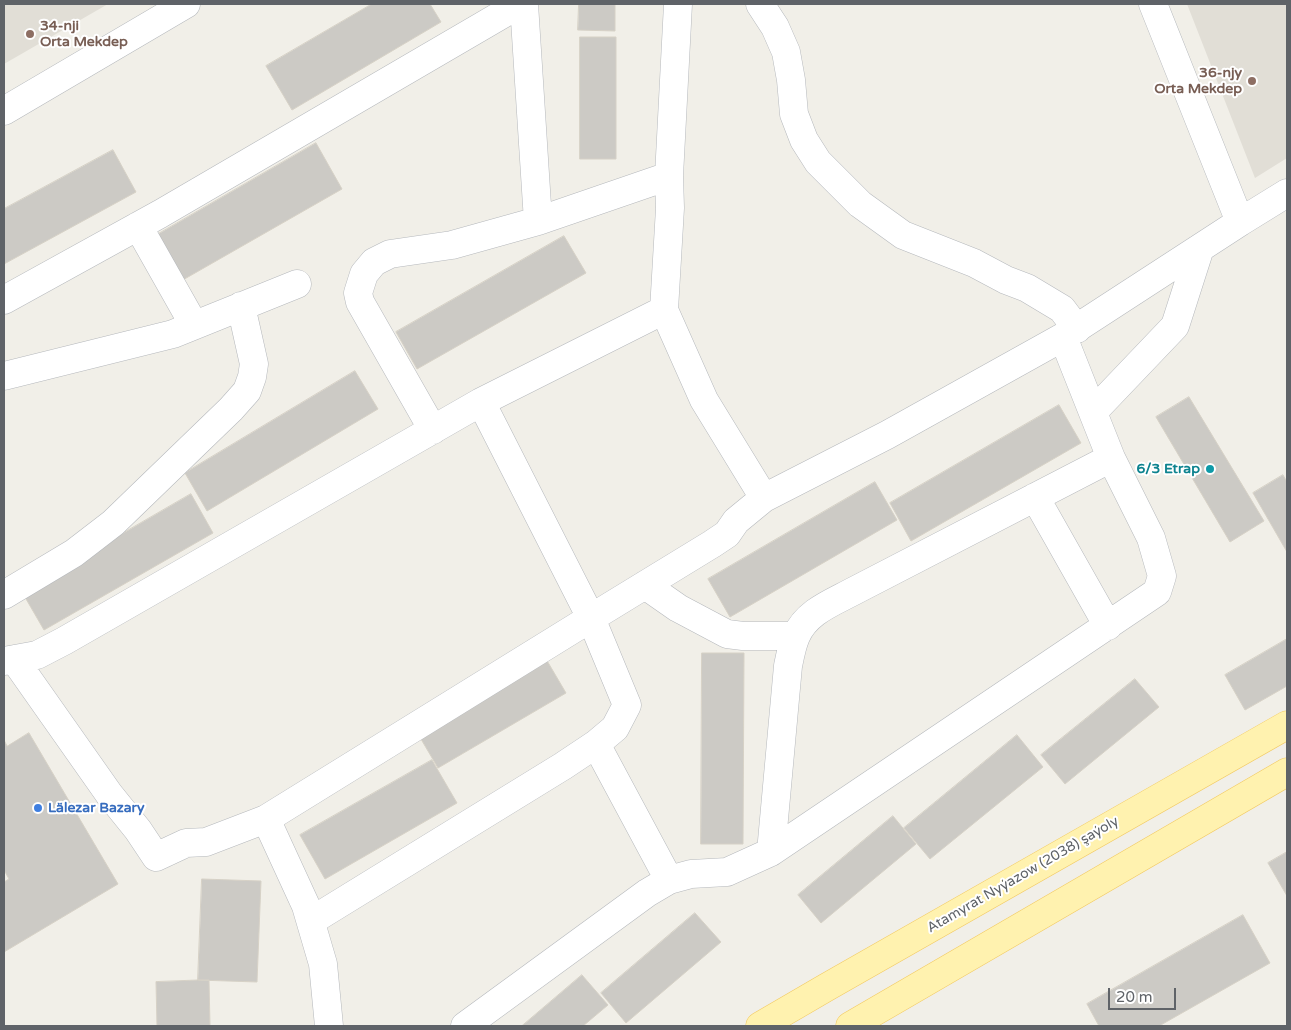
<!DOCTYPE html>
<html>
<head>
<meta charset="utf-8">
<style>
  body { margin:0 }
  #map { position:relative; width:1291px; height:1030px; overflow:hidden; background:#f1efe8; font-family:"Varela Round",sans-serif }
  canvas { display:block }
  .frame { position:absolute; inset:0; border:5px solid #5f6368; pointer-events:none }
  .scale { position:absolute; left:1108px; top:988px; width:68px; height:22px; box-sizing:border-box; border:2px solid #5f6368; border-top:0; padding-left:6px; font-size:15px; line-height:18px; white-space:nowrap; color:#5f6368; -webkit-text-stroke:4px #fff; paint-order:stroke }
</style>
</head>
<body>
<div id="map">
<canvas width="1291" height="1030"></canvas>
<div class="frame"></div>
<div class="scale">20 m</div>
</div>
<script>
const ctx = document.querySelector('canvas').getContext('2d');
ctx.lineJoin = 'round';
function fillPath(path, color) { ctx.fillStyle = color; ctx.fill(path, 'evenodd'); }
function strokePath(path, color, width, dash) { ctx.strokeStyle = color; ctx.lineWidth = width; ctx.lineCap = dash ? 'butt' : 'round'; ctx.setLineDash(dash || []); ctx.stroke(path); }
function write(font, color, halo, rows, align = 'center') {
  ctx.font = font + ' "Varela Round",sans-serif'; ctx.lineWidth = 4; ctx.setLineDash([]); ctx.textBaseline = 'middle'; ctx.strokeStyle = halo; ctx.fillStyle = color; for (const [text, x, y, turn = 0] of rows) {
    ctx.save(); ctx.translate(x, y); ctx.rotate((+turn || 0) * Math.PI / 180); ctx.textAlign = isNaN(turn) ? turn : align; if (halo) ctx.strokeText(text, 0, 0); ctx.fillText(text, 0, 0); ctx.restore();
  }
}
const education = new Path2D(`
  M4,4h104l-104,60z
  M1187,4h100v154l-32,20z`);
const building = new Path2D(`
  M372,4h58l11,18 -149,88 -26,-44z
  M579,4h36v27l-37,-1z
  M580,37h36v122h-36z
  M316,143l26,46 -161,92 -26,-45z
  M113,150l23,42 -132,72v-55z
  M564,236l22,37 -169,96 -21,-37z
  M355,371l23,38 -171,102 -22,-38z
  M1189,397l75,124 -34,21 -74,-125z
  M1059,405l22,38 -170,98 -21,-38z
  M1283,475l4,7v70l-34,-59z
  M875,482l22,38 -167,97 -22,-38z
  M191,494l22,39 -169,97 -22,-38z
  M1287,639v47l-42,24 -20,-35z
  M702,653h42l-1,191h-42z
  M546,659l20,34 -128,75 -20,-34z
  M1135,679l24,28 -94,77 -24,-29z
  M29,733l89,151 -114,68v-70l5,-3 -5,-9v-130l3,6z
  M1017,735l26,32 -113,92 -26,-31z
  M432,760l25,43 -132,76 -25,-44z
  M893,816l23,28 -95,79 -23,-28z
  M1287,852v44l-19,-33z
  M202,879l59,2 -4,101 -59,-2z
  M695,913l26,29 -95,81 -25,-30z
  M1243,915l27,48 -111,63h-60l-12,-22z
  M582,975l26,30 -25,21h-61z
  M198,980h11l1,46h-53l-1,-44z`);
const minor = new Path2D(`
  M524,4l14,217
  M678,4l-9,172 1,32 -6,102 40,90 60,98
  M760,4l15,23 11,25 5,28 3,34 10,26 14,22 42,42 43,31 71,28 32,17 21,8 35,21 15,20
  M1153,4l87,218
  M4,111l182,-107
  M138,226l56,99
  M4,300l156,-86 360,-210
  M4,376l169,-42 124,-50
  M1093,412l82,-86 25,-78
  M433,430l-73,-128 -2,-9 6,-19 10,-12 16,-8 62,-9 86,-24 131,-45
  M1035,497l73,129
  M645,585l33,23 49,26 16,2h52
  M4,595l70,-42 39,-30 118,-114 16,-18 5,-14 2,-13 -13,-58
  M14,659l95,135 29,36 18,27 30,-14 20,-1 60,-23 325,-201 121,-74 15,-10 9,-13 28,-23 123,-63 176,-98 177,-115 47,-29
  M4,661l33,-6 27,-14 417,-239 183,-92
  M596,744l73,136
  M266,819l40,87 17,58 6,62
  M771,852l17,-186c2,-10 4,-21 8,-30 10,-23 33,-32 54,-43l261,-135
  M311,921l252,-155 33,-22 19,-16 12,-23 -36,-87 -110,-216
  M465,1026l182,-133 22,-13 22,-6 36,-2 44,-20 386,-260 5,-16 -11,-38 -40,-80 -48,-121`);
const major = new Path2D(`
  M760,1026l67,-39 460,-262
  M850,1026l437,-254`);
const markers = [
  [30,34,5,"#8d6e63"],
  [1252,81,5,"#8d6e63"],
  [1210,469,5,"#0f9aa8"],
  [38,808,5,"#3f7fe0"]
];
const educationNames = [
  ["34-nji",40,26],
  ["Orta Mekdep",40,42],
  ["36-njy",1242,73,"right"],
  ["Orta Mekdep",1242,89,"right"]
];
const cultureNames = [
  ["6/3 Etrap",1200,469]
];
const shopNames = [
  ["Lälezar Bazary",48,808]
];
const streetNames = [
  ["Atamyrat Nyýazow (2038) şaýoly",1023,875,-30]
];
fillPath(education, '#e1ded6');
fillPath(building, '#cccac5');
strokePath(building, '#d6d1c6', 1);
strokePath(minor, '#b5b8bc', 29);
strokePath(major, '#f2c960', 29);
strokePath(minor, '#fff', 28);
strokePath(major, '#fff2af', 28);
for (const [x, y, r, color] of markers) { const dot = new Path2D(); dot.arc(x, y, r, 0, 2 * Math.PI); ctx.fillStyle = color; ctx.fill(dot); strokePath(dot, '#fff', 2); }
write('bold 14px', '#785e54', '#fff', educationNames, 'left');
write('bold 14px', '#0d838f', '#fff', cultureNames, 'right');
write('bold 14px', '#366cbe', '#fff', shopNames, 'left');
write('14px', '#5f6368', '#fff', streetNames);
</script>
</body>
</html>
